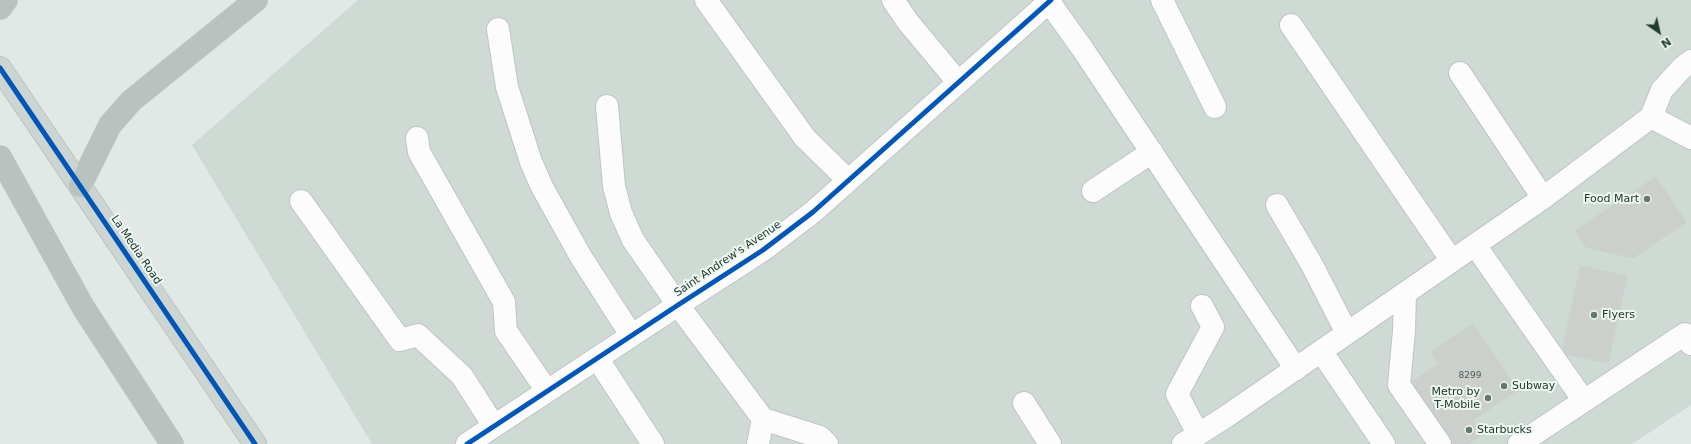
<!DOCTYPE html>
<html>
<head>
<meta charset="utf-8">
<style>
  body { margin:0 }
  #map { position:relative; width:1691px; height:444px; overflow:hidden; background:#e2e8e5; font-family:"DejaVu Sans",sans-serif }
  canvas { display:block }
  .north { position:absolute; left:1639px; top:12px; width:40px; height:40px; -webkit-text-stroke:3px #eff7f2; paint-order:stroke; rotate:146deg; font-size:11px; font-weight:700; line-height:16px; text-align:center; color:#203b30 }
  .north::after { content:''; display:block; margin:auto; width:14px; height:18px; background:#203b30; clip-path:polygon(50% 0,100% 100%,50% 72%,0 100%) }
</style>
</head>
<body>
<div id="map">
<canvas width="1691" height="444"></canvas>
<div class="north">N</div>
</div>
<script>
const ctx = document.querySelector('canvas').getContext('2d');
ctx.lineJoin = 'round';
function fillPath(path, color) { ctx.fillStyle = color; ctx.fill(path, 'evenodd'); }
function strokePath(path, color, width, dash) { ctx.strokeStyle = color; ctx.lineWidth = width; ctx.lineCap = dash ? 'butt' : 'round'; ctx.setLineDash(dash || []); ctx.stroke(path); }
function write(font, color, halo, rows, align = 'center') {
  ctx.font = font + ' "DejaVu Sans",sans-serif'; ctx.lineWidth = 4; ctx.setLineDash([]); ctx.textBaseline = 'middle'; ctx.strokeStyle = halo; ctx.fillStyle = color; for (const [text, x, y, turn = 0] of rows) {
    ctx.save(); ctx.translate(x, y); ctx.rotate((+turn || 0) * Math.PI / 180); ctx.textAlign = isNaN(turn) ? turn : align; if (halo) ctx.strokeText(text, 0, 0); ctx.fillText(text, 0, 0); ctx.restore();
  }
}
const built = new Path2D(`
  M358,0h1333v405l-59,39h-1260l-180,-299z`);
const building = new Path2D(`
  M1656,177l30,45 -53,36 -47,-11 -11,-16z
  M1581,266l46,10 -19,87 -46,-10z
  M1473,324l45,66 -45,30 10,14 -14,10h-22l-40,-59 32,-21 -8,-12z`);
const minor = new Path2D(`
  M706,0l99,138 43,42
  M893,0l15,22 50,60
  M1162,0l53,107
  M1049,2l33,46 214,321
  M1291,25l161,236
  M498,29l9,58 24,75 11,25 39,70 50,78
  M1460,73l83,125
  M607,106l7,80 7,27 12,27 45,65 85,114 -5,25
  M1651,117l40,21
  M417,138l2,14 85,150 2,29 41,60
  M1093,191l59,-39
  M301,201l99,139 18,-5 44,41 32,50
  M1277,205l35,60 35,68
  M1475,245l109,156
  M1405,293l-1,38 -5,54 41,59
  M1321,351l63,93
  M597,358l56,86
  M1024,403l26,41
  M763,419l57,18 7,7
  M1198,434l-21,-40 36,-67 -11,-21
  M467,444l211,-139 85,-55 50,-38 238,-212
  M1183,444l44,-28 316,-218 108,-81 11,-27 20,-22 9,-7
  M1519,444l166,-110 6,10`);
const major = new Path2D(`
  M0,68l255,376`);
const highway = new Path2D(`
  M0,8l6,-8
  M0,157l83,150 89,137
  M80,186l30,-61 21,-24 125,-101`);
const cycleway = new Path2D(`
  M0,68l255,376
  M467,444l211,-139 85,-55 50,-38 238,-212`);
const markers = [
  [1647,199,4,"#64786f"],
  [1594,315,4,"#64786f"],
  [1504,386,4,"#64786f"],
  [1488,398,4,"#64786f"],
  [1469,430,4,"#64786f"]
];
const numberNames = [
  ["8299",1470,376]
];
const poiNames = [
  ["Food Mart",1639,199,"right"],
  ["Flyers",1602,315],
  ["Subway",1512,386],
  ["Metro by",1480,392,"right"],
  ["T-Mobile",1480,405,"right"],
  ["Starbucks",1477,430]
];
const streetNames = [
  ["La Media Road",136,250,56],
  ["Saint Andrew's Avenue",728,259,-34]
];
fillPath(built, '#cfdad4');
fillPath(building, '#cbd0cd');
strokePath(building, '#cad1cd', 1);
strokePath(minor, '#bfc5c2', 24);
strokePath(major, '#bbc5c0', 24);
strokePath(highway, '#bbc5c0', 24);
strokePath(minor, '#fbfcfb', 22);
strokePath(major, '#ccd5d1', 22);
strokePath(highway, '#b9c2bf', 22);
strokePath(cycleway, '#0057b8', 5);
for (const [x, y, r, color] of markers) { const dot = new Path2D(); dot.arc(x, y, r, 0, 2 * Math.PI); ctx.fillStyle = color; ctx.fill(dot); strokePath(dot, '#eff7f2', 1.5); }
write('9px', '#4c6158', null, numberNames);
write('11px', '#203b30', '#eff7f2', poiNames, 'left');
write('11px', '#203b30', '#eff7f2', streetNames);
</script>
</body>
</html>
